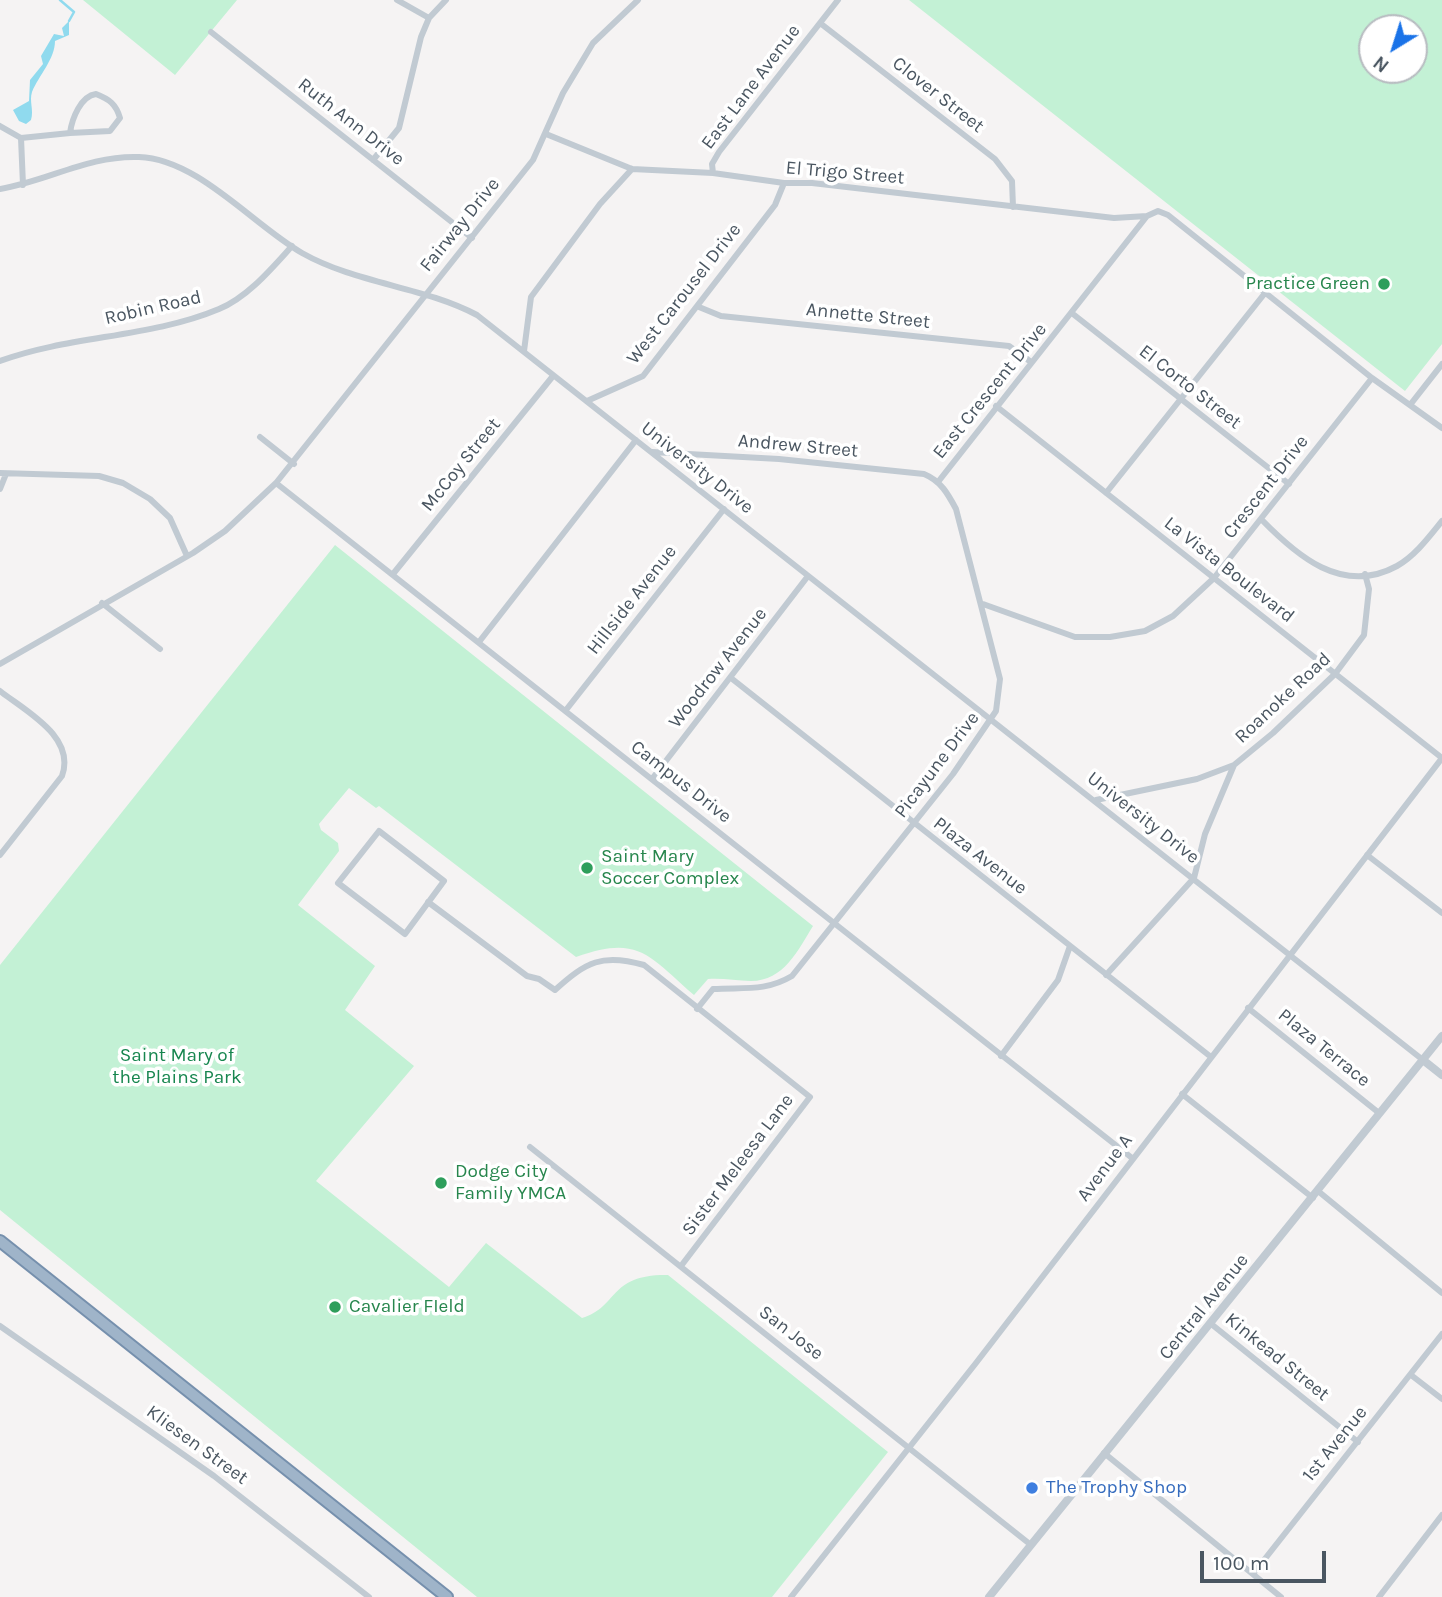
<!DOCTYPE html>
<html>
<head>
<meta charset="utf-8">
<style>
  body { margin:0 }
  #map { position:relative; width:1442px; height:1597px; overflow:hidden; background:#f5f3f3; font-family:Karla,sans-serif }
  canvas { display:block }
  .north { position:absolute; left:1358px; top:14px; width:70px; height:70px; box-sizing:border-box; background:#fff; border:2px solid #b7bbc0; border-radius:50%; rotate:218deg; font-size:19px; font-weight:700; line-height:28px; text-align:center; color:#4a5661 }
  .north::after { content:''; display:block; margin:auto; width:24px; height:32px; background:#1a73e8; clip-path:polygon(50% 0,100% 100%,50% 72%,0 100%) }
  .scale { position:absolute; left:1200px; top:1551px; width:126px; height:32px; box-sizing:border-box; border:4px solid #4a5661; border-top:0; padding-left:9px; font-size:21px; line-height:24px; white-space:nowrap; color:#4a5661; -webkit-text-stroke:5px #fff; paint-order:stroke }
</style>
</head>
<body>
<div id="map">
<canvas width="1442" height="1597"></canvas>
<div class="north">N</div>
<div class="scale">100 m</div>
</div>
<script>
const ctx = document.querySelector('canvas').getContext('2d');
ctx.lineJoin = 'round';
function fillPath(path, color) { ctx.fillStyle = color; ctx.fill(path, 'evenodd'); }
function strokePath(path, color, width, dash) { ctx.strokeStyle = color; ctx.lineWidth = width; ctx.lineCap = dash ? 'butt' : 'round'; ctx.setLineDash(dash || []); ctx.stroke(path); }
function write(font, color, halo, rows, align = 'center') {
  ctx.font = font + ' Karla,sans-serif'; ctx.lineWidth = 7; ctx.setLineDash([]); ctx.textBaseline = 'middle'; ctx.strokeStyle = halo; ctx.fillStyle = color; for (const [text, x, y, turn = 0] of rows) {
    ctx.save(); ctx.translate(x, y); ctx.rotate((+turn || 0) * Math.PI / 180); ctx.textAlign = isNaN(turn) ? turn : align; if (halo) ctx.strokeText(text, 0, 0); ctx.fillText(text, 0, 0); ctx.restore();
  }
}
const green = new Path2D(`
  M83,0h154l-62,75z
  M909,0h533v344l-37,47zM1414,28v42h-42v-42z
  M335,545l478,381c-15,24 -29,55 -62,55 -15,0 -27,-3 -43,-2l-14,16c-45,-39 -55,-61 -118,-38l-197,-151 -3,2 -27,-20 -30,36 2,6 17,13 1,8 -41,54 77,61 -30,44 69,56 -98,115 133,106 37,-44 96,75c37,-11 26,-44 86,-43l220,177 -116,145h-295l-477,-387v-245z`);
const water = new Path2D(`
  M69,21v14l-14,6c0,18 -16,34 -23,51 -3,9 2,18 -1,28l-5,4 -7,-3 -6,-11 16,-9 1,-21 13,-16 -2,-8 13,-22 10,2 -2,-8z`);
const stream = new Path2D(`
  M60,0l14,12 -5,9`);
const minor = new Path2D(`
  M397,0l32,18
  M820,23l175,136 17,22 1,26
  M211,32l261,206
  M96,94c13,5 20,10 24,24l-10,13 -40,2c2,-15 11,-37 26,-39z
  M0,126l21,12 49,-5
  M546,134l86,35 81,4 71,10h28l302,35 33,-2
  M21,138l2,47
  M373,160l26,-32 22,-91 8,-19 17,-18
  M713,173l-1,-9 7,-12 119,-152
  M0,189c48,-8 89,-34 139,-32 59,2 114,68 163,96 55,31 120,33 175,62l946,745
  M699,307l22,9 288,30 22,16
  M1073,314l216,170
  M524,351l7,-54 69,-93 32,-35
  M0,361c71,-26 150,-23 219,-52 29,-12 53,-41 73,-63
  M587,401l56,-25 132,-171 9,-22
  M1410,405l32,-41
  M996,406l446,352
  M260,437l34,27
  M652,452l127,7 145,15c17,7 24,20 32,35l44,170 -4,32 -43,63 -161,202c-27,16 -49,11 -79,13l-16,20
  M0,473l99,3 24,7 27,16 20,19 17,38
  M938,482l209,-266 11,-5 10,4 204,163 70,50
  M276,483l856,675
  M0,489l6,-15
  M1106,493l159,-200
  M1261,519c35,36 81,77 136,47 18,-10 32,-29 45,-45
  M393,574l160,-198
  M102,603l58,46
  M983,604l92,33h35l35,-6 28,-15 41,-38 158,-200
  M479,642l157,-202
  M0,664l193,-111 32,-22 51,-48 257,-323 30,-67 30,-50 45,-43
  M731,678l480,379
  M0,691c27,21 76,46 62,85l-62,79
  M566,710l158,-201
  M652,779l156,-203
  M1096,800l101,-21 37,-14 39,-32 62,-59 29,-39 5,-46 -4,-15
  M379,831l65,50 -39,53 -67,-51z
  M1367,855l75,58
  M428,902l99,74 12,3 16,11c31,-28 47,-37 89,-25l166,132 -129,169
  M1106,975l88,-97 11,-44 29,-69
  M1248,1008l131,105
  M1001,1056l57,-76 12,-34
  M1182,1094l131,104
  M530,1147l501,398
  M1318,1191l124,102
  M1210,1323l148,119
  M0,1326l214,150 155,121
  M1411,1375l31,24
  M1104,1453l177,144
  M1253,1574l189,-240
  M791,1597l185,-234 466,-605
  M1379,1597l63,-82`);
const tertiary = new Path2D(`
  M1423,1060l19,15
  M989,1597l453,-561`);
const trunk = new Path2D(`
  M0,1241l447,356`);
const markers = [
  [1384,284,7,"#2e9e5b"],
  [587,868,7,"#2e9e5b"],
  [441,1183,7,"#2e9e5b"],
  [335,1307,7,"#2e9e5b"],
  [1032,1488,7,"#3f7fe0"]
];
const streetNames = [
  ["East Lane Avenue",751,87,-53],
  ["Clover Street",938,95,38],
  ["Ruth Ann Drive",351,122,38],
  ["El Trigo Street",845,173,5],
  ["Fairway Drive",460,225,-51],
  ["West Carousel Drive",684,294,-52],
  ["Robin Road",153,308,-13],
  ["Annette Street",868,316,6],
  ["El Corto Street",1190,387,38],
  ["East Crescent Drive",990,391,-51],
  ["Andrew Street",798,446,5],
  ["McCoy Street",461,465,-51],
  ["University Drive",697,468,38],
  ["Crescent Drive",1266,487,-52],
  ["La Vista Boulevard",1229,570,38],
  ["Hillside Avenue",632,600,-52],
  ["Woodrow Avenue",718,668,-52],
  ["Roanoke Road",1283,698,-43],
  ["Picayune Drive",937,765,-53],
  ["Campus Drive",681,782,38],
  ["University Drive",1143,818,38],
  ["Plaza Avenue",980,856,38],
  ["Plaza Terrace",1324,1048,39],
  ["Sister Meleesa Lane",738,1165,-53],
  ["Avenue A",1105,1168,-53],
  ["Central Avenue",1204,1307,-51],
  ["San Jose",791,1333,38],
  ["Kinkead Street",1277,1357,39],
  ["1st Avenue",1335,1444,-51],
  ["Kliesen Street",197,1445,36]
];
const leisureNames = [
  ["Practice Green",1370,284,"right"],
  ["Saint Mary",601,857],
  ["Soccer Complex",601,879],
  ["Dodge City",455,1172],
  ["Family YMCA",455,1194],
  ["Cavalier FIeld",349,1307]
];
const parkNames = [
  ["Saint Mary of",177,1056],
  ["the Plains Park",177,1078]
];
const shopNames = [
  ["The Trophy Shop",1046,1488]
];
fillPath(green, '#c3f1d5');
fillPath(water, '#90daee');
strokePath(stream, '#90daee', 2.5);
strokePath(trunk, '#7690ad', 14);
strokePath(minor, '#c1cad2', 6);
strokePath(tertiary, '#c1cad2', 8);
strokePath(trunk, '#9fb4c9', 10);
for (const [x, y, r, color] of markers) { const dot = new Path2D(); dot.arc(x, y, r, 0, 2 * Math.PI); ctx.fillStyle = color; ctx.fill(dot); strokePath(dot, '#fff', 2.5); }
write('19px', '#4a5661', '#fff', streetNames);
write('19px', '#27864d', '#fff', leisureNames, 'left');
write('19px', '#17864f', '#fff', parkNames);
write('19px', '#366cbe', '#fff', shopNames, 'left');
</script>
</body>
</html>
